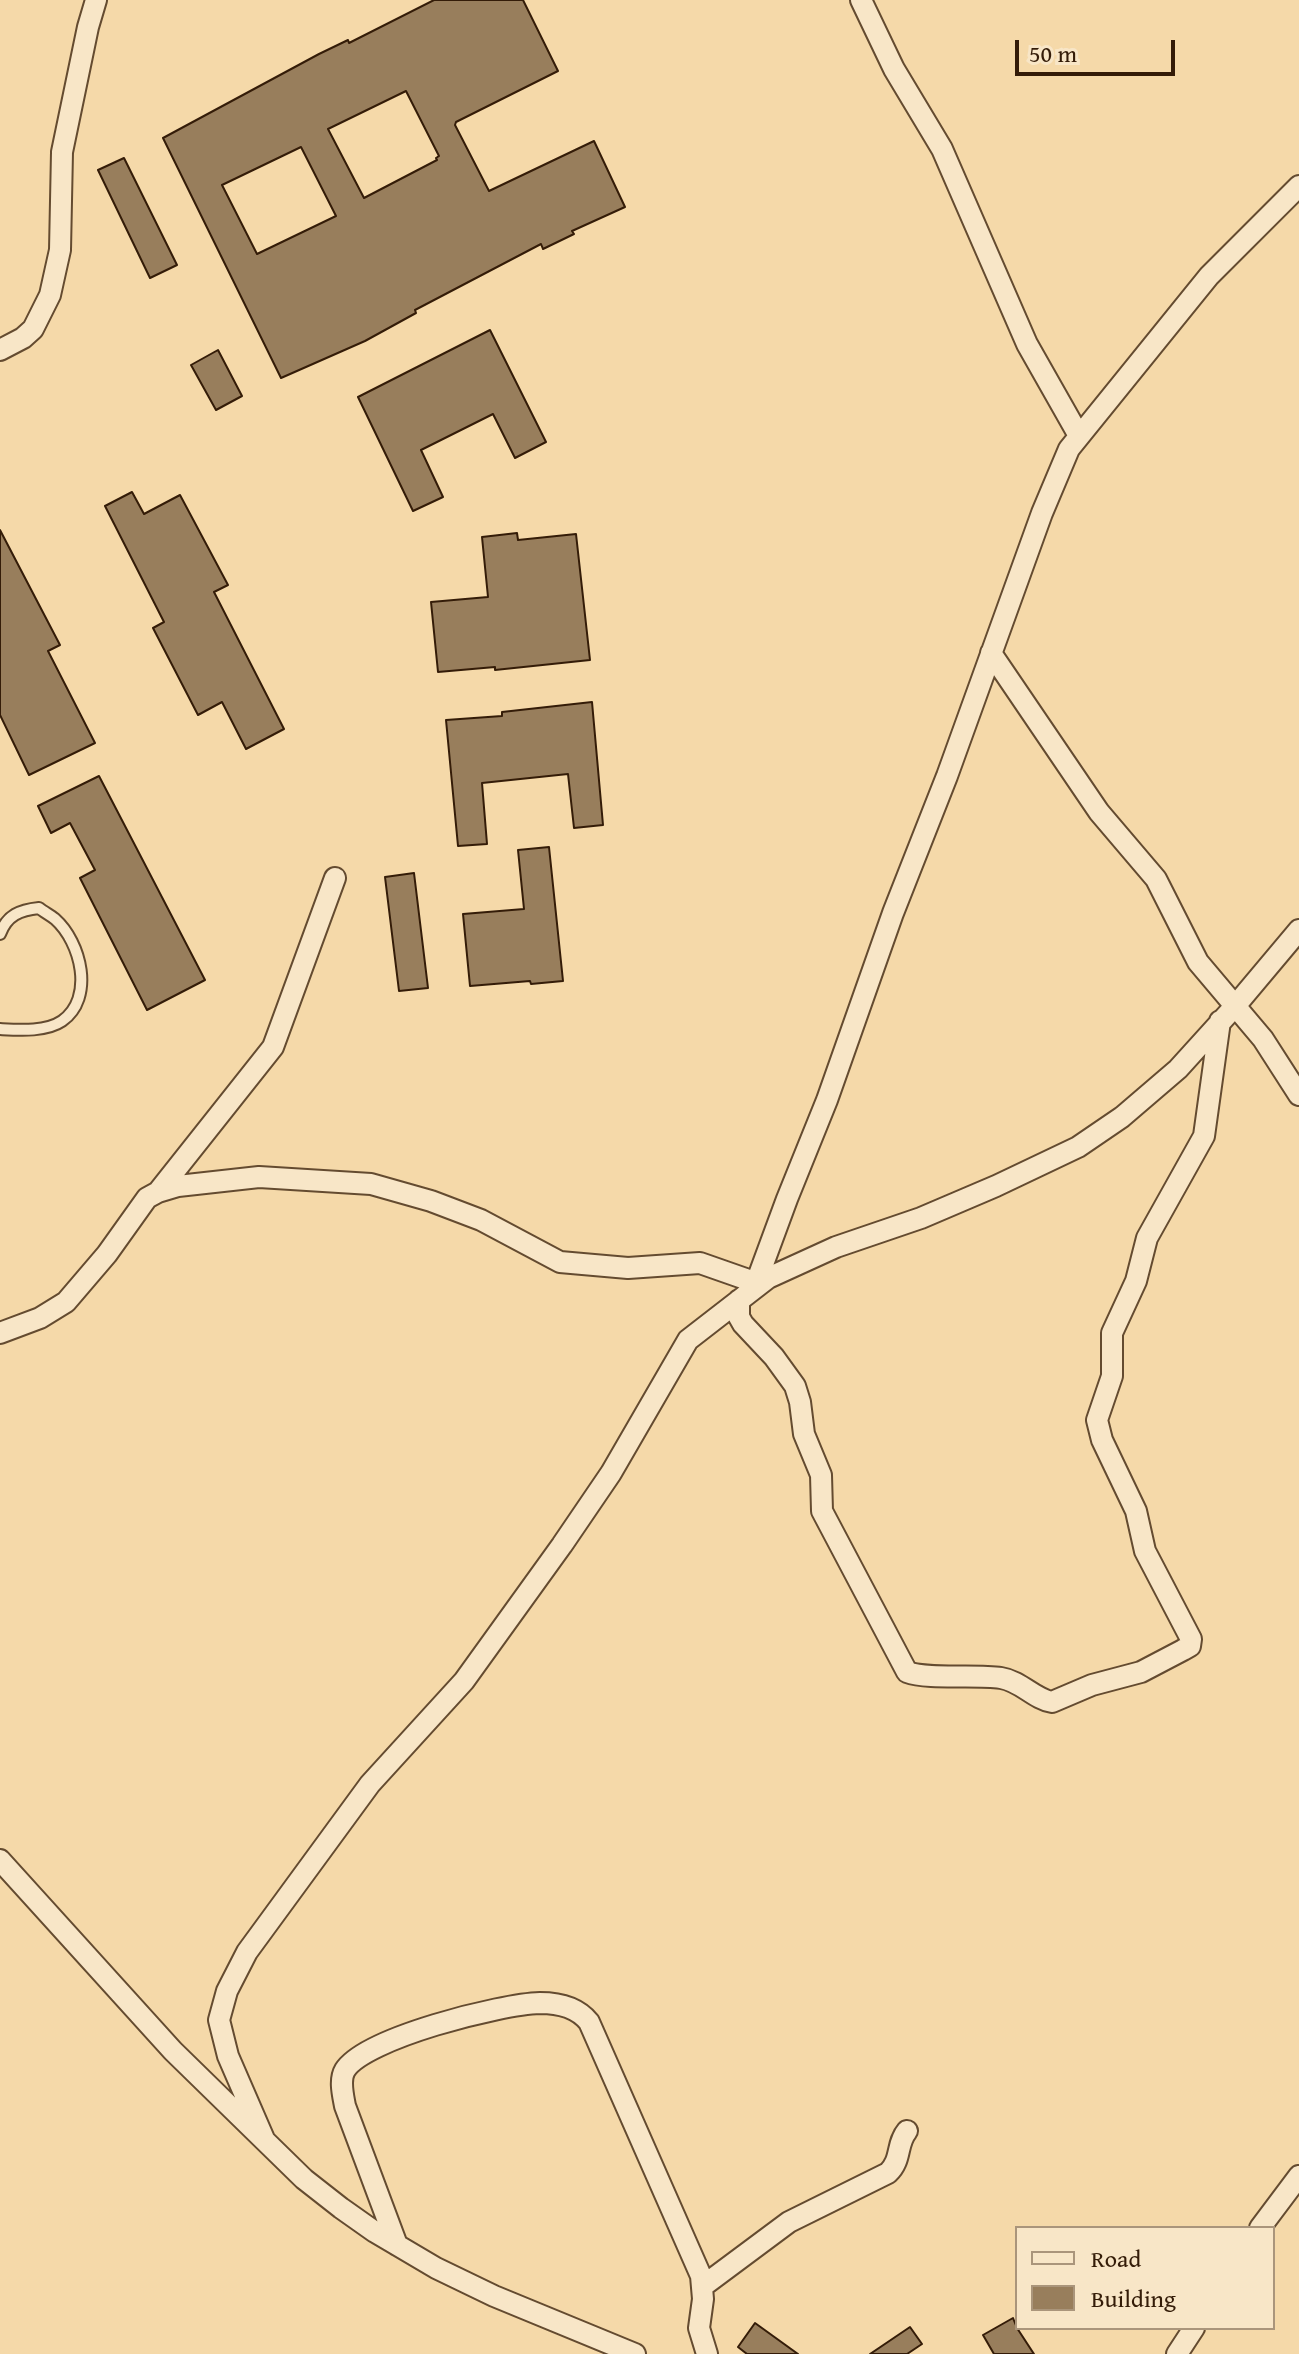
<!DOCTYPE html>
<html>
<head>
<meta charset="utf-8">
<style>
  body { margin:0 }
  #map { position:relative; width:1299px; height:2354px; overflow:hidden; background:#f5d9a9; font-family:"Gentium Book Plus",serif }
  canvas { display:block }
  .legend { position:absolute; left:1015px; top:2226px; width:260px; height:104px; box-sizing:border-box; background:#f8e6c7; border:2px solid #aa957b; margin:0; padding:10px 14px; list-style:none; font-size:24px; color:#341c08 }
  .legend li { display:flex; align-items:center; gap:16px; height:40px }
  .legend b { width:40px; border:2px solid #aa957b }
  .scale { position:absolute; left:1015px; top:40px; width:160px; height:36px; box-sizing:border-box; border:4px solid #341c08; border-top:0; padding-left:10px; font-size:24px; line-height:28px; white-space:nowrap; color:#341c08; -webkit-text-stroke:6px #f8e6c7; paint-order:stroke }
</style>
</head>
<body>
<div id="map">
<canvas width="1299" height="2354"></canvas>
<ul class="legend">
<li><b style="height:10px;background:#f8e6c7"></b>Road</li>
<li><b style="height:22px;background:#987e5c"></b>Building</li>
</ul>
<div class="scale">50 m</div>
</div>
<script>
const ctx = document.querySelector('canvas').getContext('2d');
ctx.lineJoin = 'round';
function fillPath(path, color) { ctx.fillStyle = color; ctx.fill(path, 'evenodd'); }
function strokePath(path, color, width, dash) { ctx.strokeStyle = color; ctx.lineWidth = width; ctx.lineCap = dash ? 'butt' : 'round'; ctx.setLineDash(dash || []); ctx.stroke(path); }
const building = new Path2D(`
  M434,0h89l35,71 -102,51 -1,3 34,66 105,-50 31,66 -53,24 2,3 -31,15 -2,-5 -126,66 1,3 -51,28 -84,37 -118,-240 156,-84 29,-14 1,3zM406,91l33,65 -3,2 1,2 -73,38 -36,-69zM301,147l35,69 -79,38 -35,-69z
  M124,158l53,107 -27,13 -52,-108z
  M490,330l56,112 -31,16 -22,-44 -72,36 22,47 -30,14 -55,-114z
  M218,350l24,46 -26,14 -25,-45z
  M132,492l12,22 36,-19 48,90 -14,7 70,137 -38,20 -24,-47 -24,13 -45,-87 11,-6 -59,-116z
  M0,530l60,115 -12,6 47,92 -66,32 -29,-60z
  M517,533l1,7 58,-6 14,126 -95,10v-3l-57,5 -7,-70 57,-5 -6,-60z
  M592,702l11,123 -29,3 -6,-54 -86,9 5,61 -29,2 -12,-126 56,-4v-4z
  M99,776l106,204 -58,30 -67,-132 15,-8 -25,-47 -19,10 -13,-27z
  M549,847l14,134 -32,3 -1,-3 -60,5 -7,-72 61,-5 -6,-59z
  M414,873l14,115 -29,3 -14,-114z
  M1013,2318l4,10 17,26h-40l-11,-19z
  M755,2323l43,31h-51l-9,-7z
  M910,2327l12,17 -15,10h-37z`);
const service = new Path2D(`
  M0,934c7,-19 20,-24 39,-26 5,4 11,7 16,11 26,23 40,79 7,102 -16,11 -43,9 -62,8`);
const minor = new Path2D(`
  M861,0l33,69 48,80 85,195 51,90
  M0,350l23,-12 10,-9 17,-34 10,-45 2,-98 26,-125 8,-27
  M991,653l108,159 57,67 42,83 65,77 36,56
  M158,1192l115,-145 62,-169
  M756,1283l31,-84 40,-99 66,-187 54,-137 95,-263 27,-64 140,-173 90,-90
  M739,1300v17l4,7 31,33 21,29 5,16 4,32 17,41 1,36 85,161c22,8 68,2 94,6 20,3 33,21 51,24l40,-17 49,-13 42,-22 7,-4 1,-7 -46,-88 -9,-40 -34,-71 -5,-20 15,-44v-43l24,-52 11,-43 57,-102 16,-115
  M0,1333l40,-15 26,-16 41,-48 40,-56 11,-6 20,-6 81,-9 112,7 60,17 50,19 79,42 68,6 72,-5 60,21
  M0,1860l173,191 131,128 37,29 34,24 61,36 58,28 141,58
  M264,2139l-36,-83 -9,-36 8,-29 20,-39 123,-168 94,-103 98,-136 49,-72 77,-133 80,-62 68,-31 85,-29 75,-32 82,-39 44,-30 56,-48 58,-64 63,-75
  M1260,2228l39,-52
  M397,2245l-52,-139c-2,-11 -6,-26 0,-36 20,-32 156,-66 195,-67 18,0 37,4 49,19l112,254 2,23 -4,29 8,26
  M703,2286l86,-64 99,-49c14,-13 8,-29 19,-42
  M1177,2354l17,-26`);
fillPath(building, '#987e5c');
strokePath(building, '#341c08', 2);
strokePath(service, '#644b30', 14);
strokePath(minor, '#644b30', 24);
strokePath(service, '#f8e6c7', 10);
strokePath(minor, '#f8e6c7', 20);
</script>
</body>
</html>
